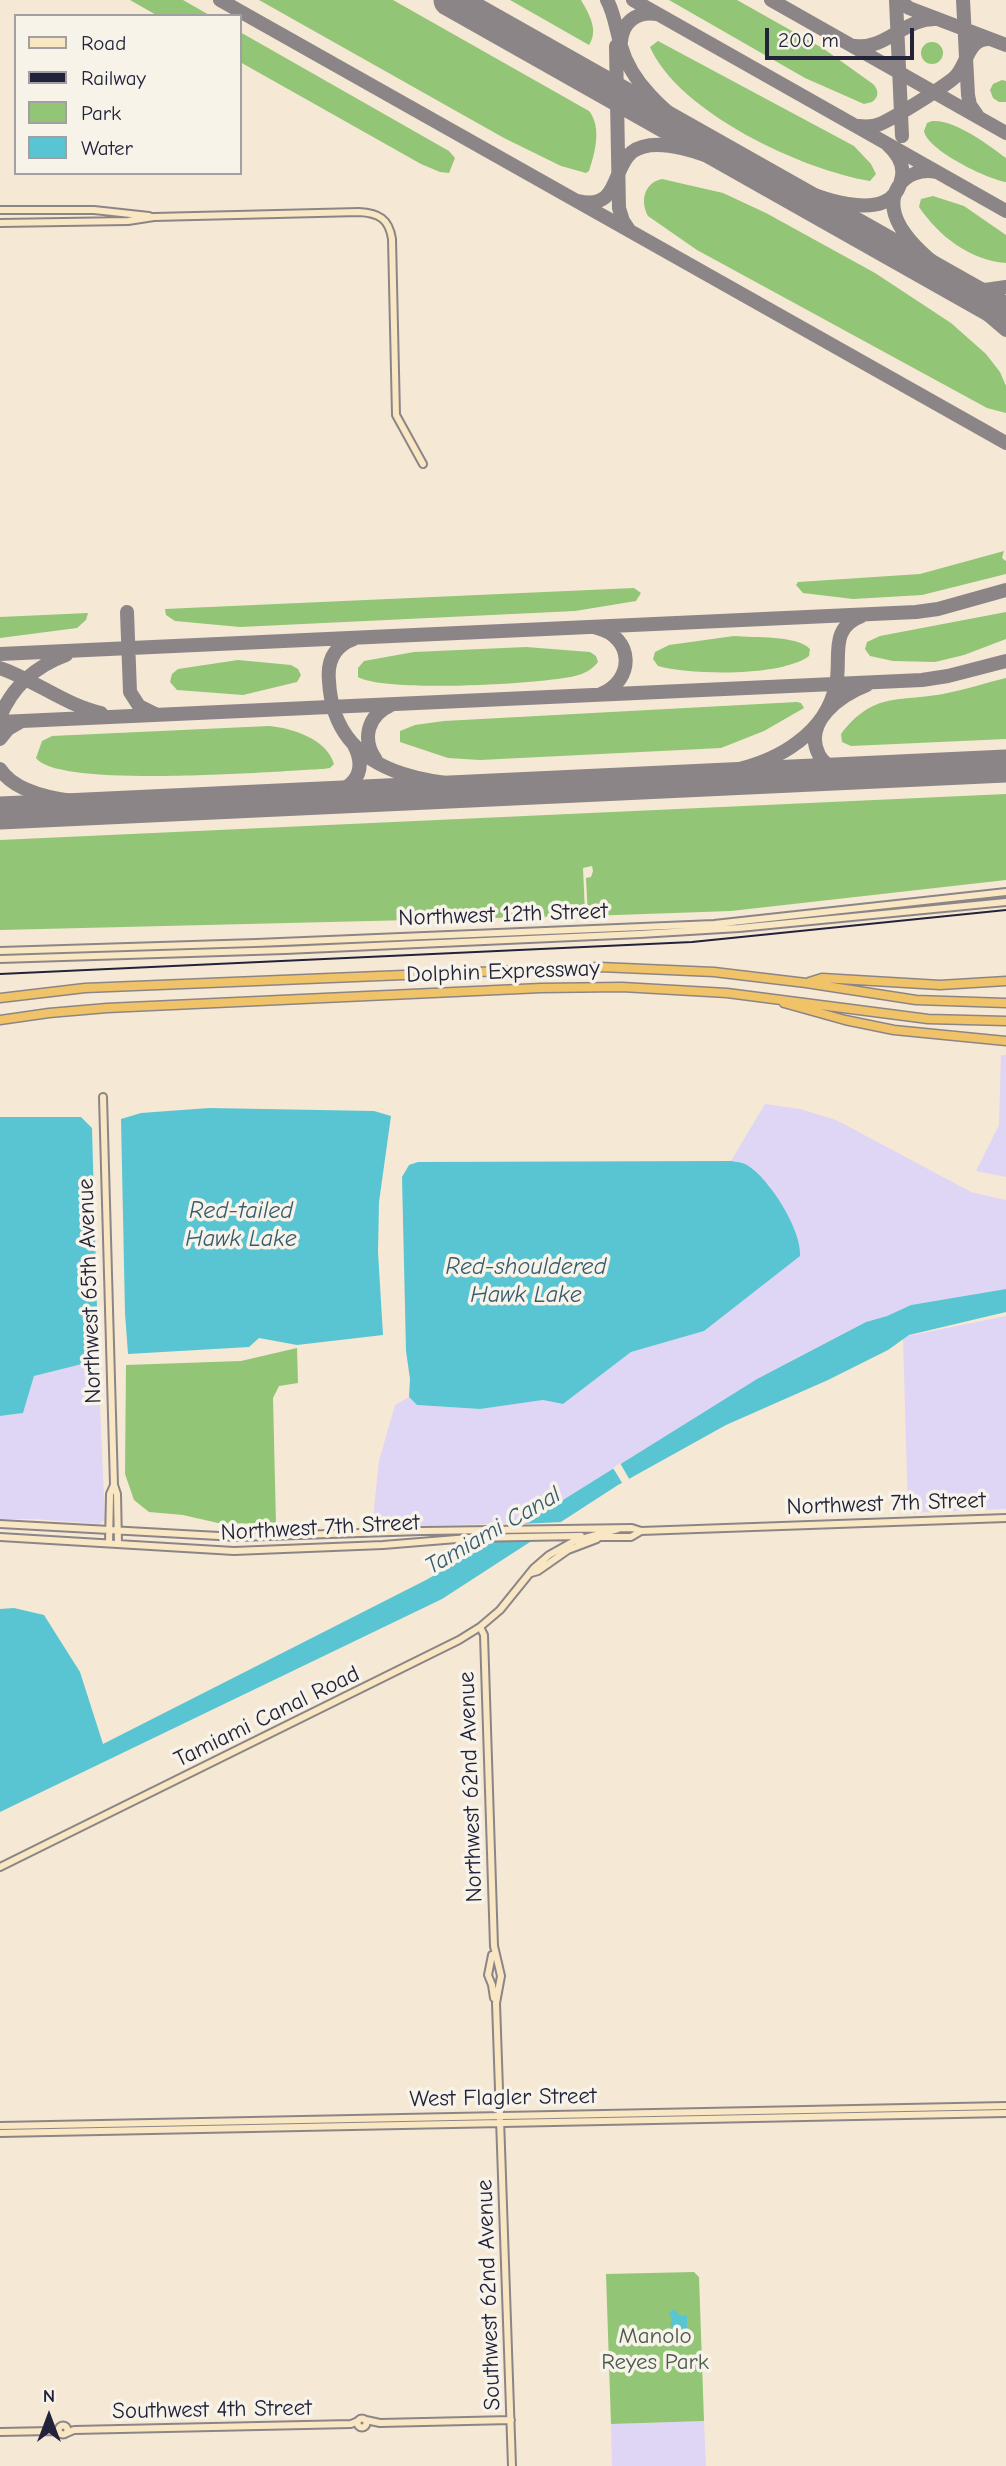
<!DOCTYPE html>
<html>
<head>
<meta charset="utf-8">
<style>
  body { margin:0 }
  #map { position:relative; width:1006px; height:2466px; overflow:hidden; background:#f5e8d5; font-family:"Comic Neue",sans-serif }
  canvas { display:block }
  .legend { position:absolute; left:14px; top:14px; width:228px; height:161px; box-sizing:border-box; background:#f7f3e8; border:2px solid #a29fa3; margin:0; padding:9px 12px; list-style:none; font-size:21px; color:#22223b }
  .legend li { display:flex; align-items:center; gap:14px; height:35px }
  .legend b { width:35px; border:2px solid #a29fa3 }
  .north { position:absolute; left:14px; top:2382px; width:70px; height:70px; -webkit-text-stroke:5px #f7f3e8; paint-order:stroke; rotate:0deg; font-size:19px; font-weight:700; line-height:28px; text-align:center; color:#22223b }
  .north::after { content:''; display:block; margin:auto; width:24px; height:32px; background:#22223b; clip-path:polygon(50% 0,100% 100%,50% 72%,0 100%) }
  .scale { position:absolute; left:765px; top:28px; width:149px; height:32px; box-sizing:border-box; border:4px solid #22223b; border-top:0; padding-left:9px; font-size:21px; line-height:24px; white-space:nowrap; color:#22223b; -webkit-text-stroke:5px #f7f3e8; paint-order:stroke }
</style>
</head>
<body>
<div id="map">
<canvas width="1006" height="2466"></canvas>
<ul class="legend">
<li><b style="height:9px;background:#f9e7c3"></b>Road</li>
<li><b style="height:9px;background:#22223b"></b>Railway</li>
<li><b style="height:19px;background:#92c576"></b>Park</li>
<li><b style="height:19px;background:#59c5d2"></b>Water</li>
</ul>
<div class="north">N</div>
<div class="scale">200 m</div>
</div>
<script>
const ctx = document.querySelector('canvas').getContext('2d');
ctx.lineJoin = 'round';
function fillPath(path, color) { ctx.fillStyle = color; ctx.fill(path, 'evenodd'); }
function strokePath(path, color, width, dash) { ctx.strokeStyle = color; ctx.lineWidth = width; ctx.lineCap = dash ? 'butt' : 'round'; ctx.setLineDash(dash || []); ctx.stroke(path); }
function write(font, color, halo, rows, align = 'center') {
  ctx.font = font + ' "Comic Neue",sans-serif'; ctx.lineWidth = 7; ctx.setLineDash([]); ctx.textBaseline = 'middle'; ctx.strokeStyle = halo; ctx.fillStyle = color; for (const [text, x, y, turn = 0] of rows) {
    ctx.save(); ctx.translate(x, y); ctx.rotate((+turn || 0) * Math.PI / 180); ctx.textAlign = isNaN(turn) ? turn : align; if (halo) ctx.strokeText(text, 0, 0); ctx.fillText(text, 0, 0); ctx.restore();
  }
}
const built = new Path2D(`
  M1001,1055h5v122l-30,-6 23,-46z
  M765,1104l35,5 36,11 135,72 35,8v89l-95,16 -24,11 -21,6 -109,57 -231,144 -148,4 -4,-4v-15l5,-47 16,-56 14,-8 8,8 62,4 64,-9 20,4 68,-52 73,-21 91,-99 -26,-47 -25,-22 -13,-2z
  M1006,1316v193l-98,4 -5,-176z
  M92,1357l6,4 7,159 -6,4 -64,-5h-35v-103l23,-3 11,-37 55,-14z
  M704,2421l2,45h-94l-1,-42z`);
const green = new Path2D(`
  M130,0h53l28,16h-53z
  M259,0h134l196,111c13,16 6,42 0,60l-3,2 -25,-7 -57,-28z
  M510,0h71c8,14 18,30 8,45z
  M669,0h68l87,49 49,35c6,6 6,13 -1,18l-8,2 -59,-26z
  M240,32l209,119 6,7 -6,15 -9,-1 -19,-8 -181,-102z
  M658,41l196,105 17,18 5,10 -6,7c-67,-11 -191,-68 -220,-134z
  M921 53a11 11 0 1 1 22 0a11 11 0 1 1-22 0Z
  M1002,80l4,1v21h-7l-6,-4 -3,-8 3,-6z
  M932,121c22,-2 57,24 74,37v24c-19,-3 -79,-32 -82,-51l3,-8z
  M662,179l61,14 43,20 109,60 76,50 35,31 14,18 6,14v27l-19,-5 -290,-158 -49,-34c-8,-15 -4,-33 14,-37z
  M933,196l31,10 42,29v28c-37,-3 -67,-27 -87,-56l2,-8z
  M1004,551l-2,7 4,3v13l-84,21 -69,4 -50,-6 -7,-8 2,-3 122,-8z
  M634,588l7,5 -5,8 -61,10 -335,16 -65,-6 -9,-6 -1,-6z
  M1006,612v27l-42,16 -29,7 -42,-1 -23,-5 -5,-7 2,-7 13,-6z
  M88,613l-2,7 -9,8 -77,10v-21z
  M734,636c20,2 63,-1 76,13l-1,7c-28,21 -118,19 -151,10l-5,-7 2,-7 14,-7z
  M526,647l64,5 6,4 2,6c-5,7 -14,12 -23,14 -35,8 -189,17 -217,1v-9l6,-7 50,-9z
  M238,660l53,5 7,4 3,6 -4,7 -54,13 -66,-5 -7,-8 2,-8 6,-5z
  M1006,678v61l-155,7 -9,-4 -1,-8c32,-42 57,-32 102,-40 21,-4 42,-11 63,-16z
  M797,702l4,1 3,5 -40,23 -43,17 -241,12 -32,-2 -48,-16v-11l15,-6 29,-4z
  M269,726c23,2 58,13 65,38l-4,4 -7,1c-45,2 -265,20 -287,-11l6,-17 10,-5z
  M1006,794v86l-275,31 -143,5 -2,-38 5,-1 2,-6 -1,-5 -9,2 2,45 -11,1 2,2 -576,14v-90z
  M297,1348l1,35 -19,3 -6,12 3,126 -58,-1 -35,-8 -34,-3 -15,-12 -9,-26 1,-109 115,-4z
  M694,2272l5,5 5,144 -93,3 -5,-150z`);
const water = new Path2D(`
  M209,1108l165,3 17,5 -12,86 -1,50 5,83 -86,10 -38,-7 -10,9 -121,7 -3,-41 -4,-194 20,-6z
  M0,1117h81l11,11 6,216 -8,18 -56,14 -11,37 -23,3z
  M731,1161c6,1 11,1 16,4 22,13 55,65 53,91l-96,75 -73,21 -68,52 -20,-4 -63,9 -63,-4 -8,-8 1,-18 -4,-28 -4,-174 7,-12 9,-3z
  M1006,1289v23l-97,23 -21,15 -60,30 -102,45 -108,60 -176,114 -442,213v-203l14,-1 30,7 36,57 23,72 323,-164 100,-57 231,-144 109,-57 21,-6 24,-11z
  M675,2309l4,6 8,1v18h-7l-3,-5 -7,-3 2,-7 -3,-6z`);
const pier = new Path2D(`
  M620,1463l11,19 -7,4 -11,-18z
  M564,1522l-25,17 -48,2 27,-17z`);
const taxiway = new Path2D(`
  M220,0l786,443
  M456,0l33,22
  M607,0c8,15 9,30 14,46 5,18 16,35 29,49 24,26 55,47 84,65 12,8 26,12 39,18 29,13 121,56 129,-2 2,-13 -5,-23 -15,-32
  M633,0l373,211
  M771,0l235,133
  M896,0l6,136
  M899,0l10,8 97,37
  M963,0l5,95 2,10 7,10
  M621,42c1,-20 16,-31 36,-28
  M616,46l3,162 4,13 6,9
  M855,46c31,4 51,-29 82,-27
  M858,126c8,1 15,1 22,-2 14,-6 64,-37 75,-47 13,-13 12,-39 35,-38
  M936,172c-14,-3 -30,2 -38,15 -28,47 77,105 108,126
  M578,201c42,10 33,-32 54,-49 24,-18 76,3 100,14
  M887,247l91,59 28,24
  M969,288l16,2 21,-3
  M127,612l3,80 9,14 16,8
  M597,628c37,9 38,52 4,66
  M354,639c-20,7 -27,22 -25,42 6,116 145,105 227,106
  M0,654l916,-42 22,-3 68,-19
  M0,668c35,12 65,37 101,45
  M0,717c12,-30 36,-51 66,-62
  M0,722l922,-42 26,-4 58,-15
  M0,739l8,-10 12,-7
  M376,760c-15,-21 -8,-45 15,-55
  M971,768l35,-4
  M0,769c27,43 141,35 187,35
  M852,773c-14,-2 -26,-6 -33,-18 -17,-33 22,-60 48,-70
  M617,784c60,-7 132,-4 181,-42 19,-14 33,-34 38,-57 6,-27 -8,-57 26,-69
  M314,798c29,-4 58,-18 40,-53`);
const runway = new Path2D(`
  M450,0l556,314
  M0,813l1006,-47`);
const secondary = new Path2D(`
  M0,210h94l55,6
  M0,223l128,-2 26,-4 205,-5c20,1 30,7 33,27l4,176 27,49
  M0,951l256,-8 458,-19 292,-32
  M0,959l285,-9 355,-16 99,-6 267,-26
  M103,1097l11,388 3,9 1,49
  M0,1524l237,13 185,-6 210,-3 9,3 365,-13
  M0,1537l234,14 149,-6 86,-7 112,-2
  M592,1537h39l10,-6
  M109,1543l1,-49 4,-9
  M531,1573l7,-2 30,-21 29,-11
  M480,1627l4,8 10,311 7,30 -5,27 16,463
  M0,1867l459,-227 21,-13 20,-17 34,-42 15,-13 25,-14 44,-12
  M492,1955l-4,20 4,10 2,13
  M0,2126l1006,-20
  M0,2133l1006,-20
  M357.5 2423a4.5 4.5 0 1 1 9 0a4.5 4.5 0 1 1-9 0Z
  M366,2420l14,3 131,-3
  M58.5 2430a4.5 4.5 0 1 1 9 0a4.5 4.5 0 1 1-9 0Z
  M0,2432l52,-1 8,2
  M67,2433l7,-3 277,-6 7,-3`);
const highway = new Path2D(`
  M809,982l13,-4 118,7 66,-4
  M0,998l85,-10 515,-21 114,5 92,11 110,17 90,3
  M784,1003l61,17 49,10 112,11
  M0,1020l49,-7 58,-5 434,-20 81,-1 105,6 201,26 78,2`);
const rail = new Path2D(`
  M0,974l692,-32 314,-32`);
const streetNames = [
  ["Northwest 12th Street",503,915,-2],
  ["Dolphin Expressway",503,972,-2],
  ["Northwest 65th Avenue",90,1291,-92],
  ["Northwest 7th Street",886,1504,-2],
  ["Northwest 7th Street",320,1528,-3],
  ["Tamiami Canal Road",267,1717,-26],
  ["Northwest 62nd Avenue",471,1787,-92],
  ["West Flagler Street",503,2098,-1],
  ["Southwest 62nd Avenue",489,2295,-92],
  ["Southwest 4th Street",212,2410,-1]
];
const parkNames = [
  ["Manolo",655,2336],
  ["Reyes Park",655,2362]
];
const waterNames = [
  ["Red-tailed",241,1211],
  ["Hawk Lake",241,1239],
  ["Red-shouldered",526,1267],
  ["Hawk Lake",526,1295],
  ["Tamiami Canal",493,1531,-30]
];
fillPath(built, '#dfd5f5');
fillPath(green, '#92c576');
fillPath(water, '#59c5d2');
fillPath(pier, '#f5e8d5');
strokePath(taxiway, '#8c8588', 14);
strokePath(runway, '#8c8588', 33);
strokePath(secondary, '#8c8588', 10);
strokePath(highway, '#8c8588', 11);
strokePath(secondary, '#f9e7c3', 6);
strokePath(highway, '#f1c369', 8);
strokePath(rail, '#22223b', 2);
write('23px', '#22223b', '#f7f3e8', streetNames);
write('23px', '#495b50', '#f7f3e8', parkNames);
write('italic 24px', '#355b70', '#f7f3e8', waterNames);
</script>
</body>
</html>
